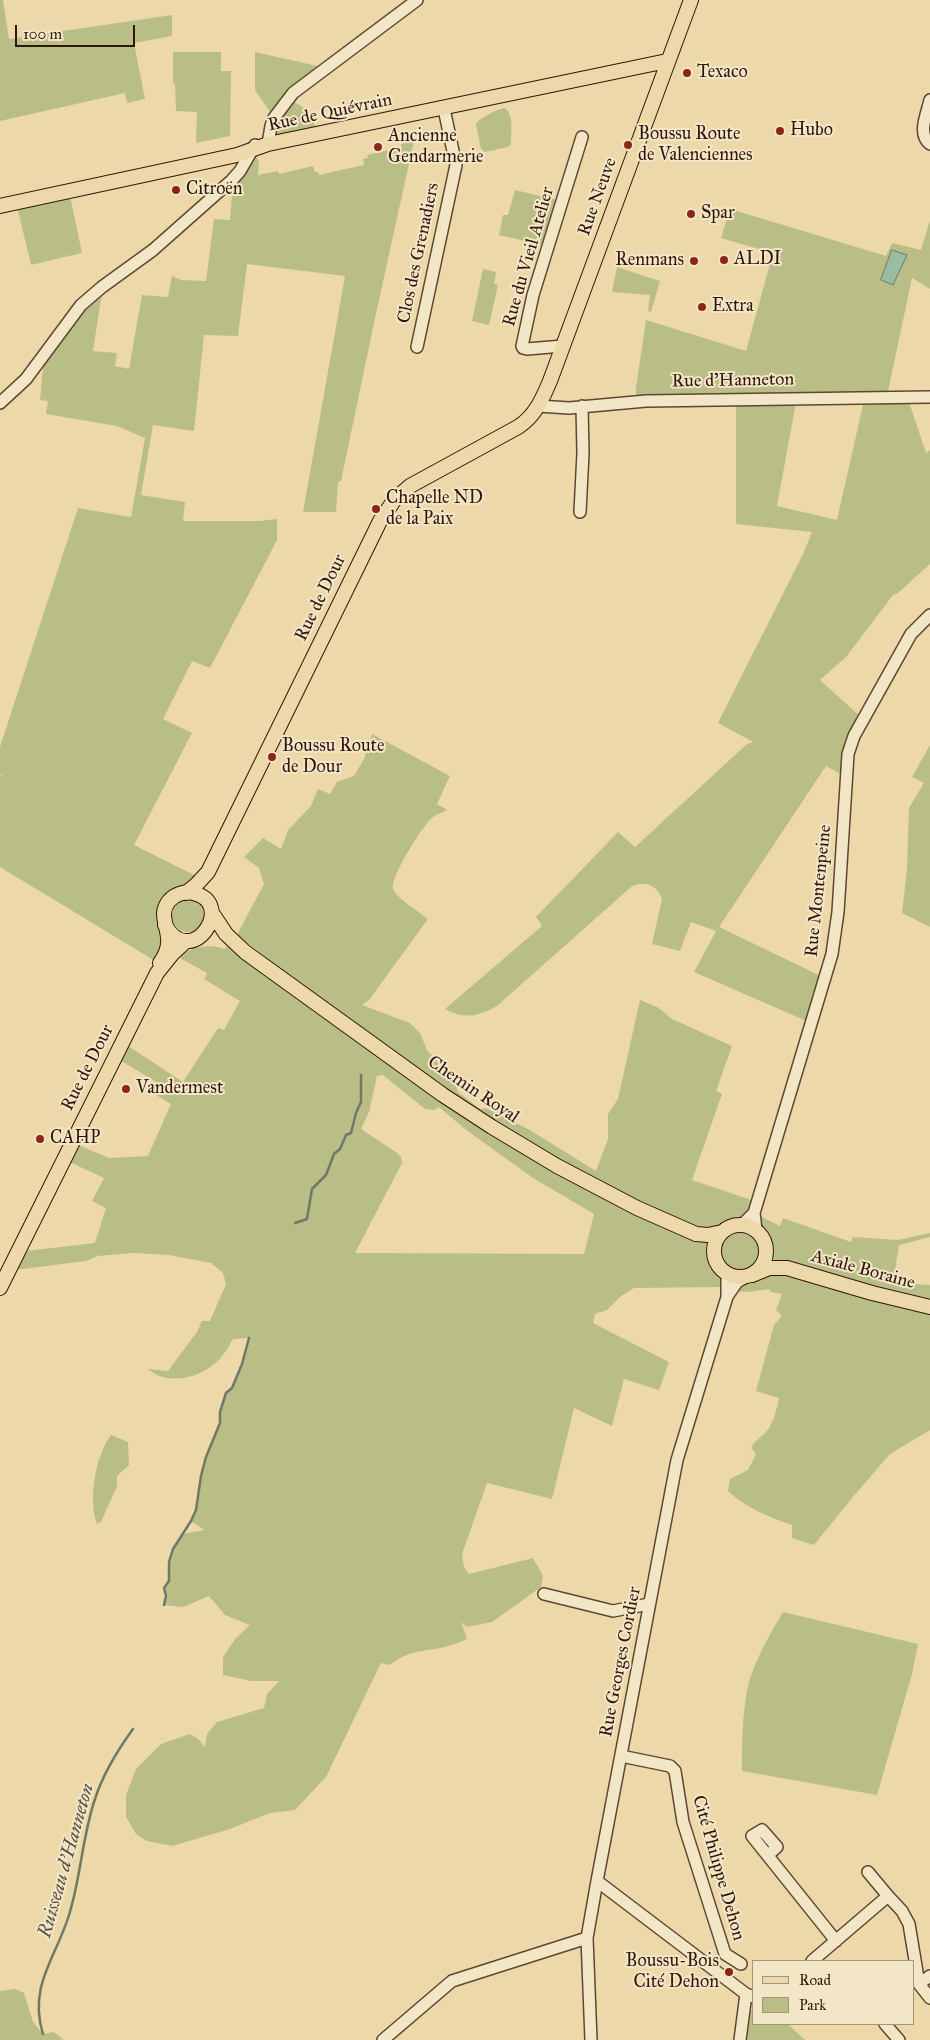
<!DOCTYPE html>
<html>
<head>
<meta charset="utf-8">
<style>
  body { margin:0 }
  #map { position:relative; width:930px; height:2040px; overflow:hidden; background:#edd8a9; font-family:"IM FELL Great Primer",serif }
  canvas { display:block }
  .legend { position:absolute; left:752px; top:1960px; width:162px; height:65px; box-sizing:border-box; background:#f3e6c7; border:1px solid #a5937b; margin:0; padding:6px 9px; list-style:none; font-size:15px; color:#30160a }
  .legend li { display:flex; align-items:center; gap:10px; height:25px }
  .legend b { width:25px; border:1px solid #a5937b }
  .scale { position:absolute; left:15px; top:25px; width:120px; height:22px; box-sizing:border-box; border:2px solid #30160a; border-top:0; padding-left:6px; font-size:15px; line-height:18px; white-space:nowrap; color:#30160a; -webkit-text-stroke:4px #f3e6c7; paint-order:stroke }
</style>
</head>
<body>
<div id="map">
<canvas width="930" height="2040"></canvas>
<ul class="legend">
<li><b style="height:6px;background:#edd8a9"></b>Road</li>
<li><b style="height:14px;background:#b9be87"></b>Park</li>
</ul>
<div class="scale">100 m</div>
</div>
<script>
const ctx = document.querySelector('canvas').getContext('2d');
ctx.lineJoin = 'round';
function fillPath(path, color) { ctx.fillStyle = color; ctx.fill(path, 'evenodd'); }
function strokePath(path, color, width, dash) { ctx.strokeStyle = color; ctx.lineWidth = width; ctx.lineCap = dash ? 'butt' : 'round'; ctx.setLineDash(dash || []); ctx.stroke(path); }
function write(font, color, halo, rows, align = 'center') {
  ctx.font = font + ' "IM FELL Great Primer",serif'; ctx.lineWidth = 4; ctx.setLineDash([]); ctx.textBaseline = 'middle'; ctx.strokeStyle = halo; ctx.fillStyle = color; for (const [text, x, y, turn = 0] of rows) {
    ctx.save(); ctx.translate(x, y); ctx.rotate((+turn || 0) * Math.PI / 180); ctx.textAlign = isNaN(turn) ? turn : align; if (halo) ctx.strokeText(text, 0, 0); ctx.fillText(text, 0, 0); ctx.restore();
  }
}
const green = new Path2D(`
  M0,0h3l6,39 163,-24v21l-38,7 11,56 -18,4 -2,-10 -125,28z
  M173,52h48v19h10l-1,65 -34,7 1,-31 -21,-1 -1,-28 -2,1z
  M255,52l71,16 -38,32c19,6 25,15 29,34l-49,10 6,-26 -19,-28z
  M505,108c9,7 6,25 6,36l-3,3 -23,5 -4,-3 -5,-25 2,-3c8,-5 18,-12 27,-13z
  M414,141l-39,177 -34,163 -3,1 -2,30h-33l42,-236 -98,-12 -9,72 -34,-1 -10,96 -41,-6 -12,70 44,7 -2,19h77l17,-2v21l-67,128 -18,-7 -29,58 29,14 -58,112 68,34 -29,18 -13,67 -160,-97v-92l7,4 -7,-5v-27l78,-239 53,9 14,-79 -28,-12 -71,-12 2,-13 -8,-1 3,-33 -6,-3 44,-59 21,-13 -9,59 24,2 -2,13 14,3 13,-74 26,2 4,-21 9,4 25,1 8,-62 16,1 2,-25 -5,-1 5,-14 21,-31 6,14 -1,12 20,-4 1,3 34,-8 2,6h3l1,3 45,-10 -1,-6 5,-1 -1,-3 35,-8 -1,-3z
  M515,190l47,11 -15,45 -48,-11 4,-20h5z
  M69,191l13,62 -51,12 -15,-63z
  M730,209l156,47 6,-13 29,7 9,-30v69l-18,-11 -25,118h20l19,57 4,-3v114l-32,29 -5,2 -47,62 -26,23 43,39 -17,58 -20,-11 -107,161 106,51 -14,45 -117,-51 22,-41 -25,-9 -11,29 -28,-7 10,-45c-5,-14 -18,-19 -31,-12l-134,119c-18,10 -33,14 -52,3l97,-83 -6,-9 82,-85 17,15 112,-103 6,-2 -35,-19 85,-169 9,-22 -76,-8v-125l-100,2v-13l10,-68 100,31 27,-98 -52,-15zM865,396l-28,124 -60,-14 20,-109z
  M617,267l43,14 -9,31 -3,-1 2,-16 -38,-3z
  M483,269l13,3 -2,12 4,1 -9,40 -17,-4z
  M372,734l78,42 -13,28 10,6c-4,2 -10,4 -14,7 -10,8 -42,59 -40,71 2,10 27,24 35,31l-59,81 -7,5 48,18 10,10 7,17 26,30 5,12 22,17 6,-1 42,21 68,42 12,-32v-25l10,-15 22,-99 19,8 13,11 60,27 -16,45 6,3 -30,86 65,22 -3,11 26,13 3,-8 68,24 2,-5 45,3 32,-7v4l-31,8 -6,38 37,2v145l-40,24 -38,44 -38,47 -22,-7v-13c-23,-8 -46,-17 -64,-34l2,-12 18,-9 8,-16 -5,-6c4,-7 9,-10 14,-15 9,-10 11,-22 14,-35l-23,-7 18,-66 8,-9 -6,-6 6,-16 -11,-2 -2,-3 -21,3 -17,-1 47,-28 -11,-11 -5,-16 -13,-10 -14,-1 -13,7 -25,2 13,12 4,6 4,13 9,9 1,10 -8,-1v4l-86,1 -13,8 -14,14 -12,4 -2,9 76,39 -10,28 -35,-11 -12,47 -38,-18 -22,91 -65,-16 -25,71 2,13 5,7 64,-16 10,18 -2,11 -49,35 -25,5 -6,-5 6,17c-7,3 -15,6 -22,8 -22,5 -37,3 -55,18l-9,-2 -55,114 -31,33 -25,3 -40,16 -58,17 -25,-5 -11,-7 -10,-17v-22l10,-26 25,-25 29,-10 8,5 7,8 2,-13 10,-12 47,-14 3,-14 12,-13h-28l-28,-6v-18l12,-18 15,-14 -25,-10 -16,-19 -26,11 -19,-2 2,-9 -2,-8c8,-12 3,-17 6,-28 2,-10 8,-18 13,-26l21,-4 -13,-9 5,-11 5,-34 5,-19 14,-34v-11l6,-19 6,-5 10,-24 7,-26 -16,1c-6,11 -12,21 -23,28 -17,13 -46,17 -62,2l20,2 29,-39 5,-11h8l16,-37 -3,-11 -12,-10 -42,-8 -37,-2 -34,3 -12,5 -63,8h-4l-7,-6 14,-12 69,-8 11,-35 -14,-7 12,-23 -41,-19 8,-17 38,16 39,-2 23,-52 -15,-9 5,-10 -46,-28 7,-15 61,40 35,-54 6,2 16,-29 -36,-22 3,-6 -29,-16c12,-10 32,-14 47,-8l1,-3 105,61 -94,-72 27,-51 -5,-16 -15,-11 19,-19 18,11 7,-19 23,-24 7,-17 12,5 7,-12 17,-6 10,-17zM383,1075l42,34 9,1 5,-3 26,22 68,49 61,36 -10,40 -229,-1 47,-90 -1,-6 -4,-4 -36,-24 8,-17 8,-36z
  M930,745v182l-28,-14 5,-44 2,-61 15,-25 -12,-6z
  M172 916a16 16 0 1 1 32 0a16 16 0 1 1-32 0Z
  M721 1252a19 19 0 1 1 38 0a19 19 0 1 1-38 0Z
  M111,1435l17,7 1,23 -12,11v10l-16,36 -4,2c-9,-25 -2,-67 14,-89z
  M783,1612l135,32 -6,30 -35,121 -135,-24c0,-30 0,-60 7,-89 7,-24 21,-48 34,-70z
  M15,1989l9,4 9,29 10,12 11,-2 10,8h-64v-49z
  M751,2010h3v14h34l17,16h-58z`);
const water = new Path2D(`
  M892,250l15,5 -14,30 -12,-5z`);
const stream = new Path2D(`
  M295,1223l12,-4 5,-30 14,-14 8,-21 6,-5 6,-14 5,-2 5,-20 5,-11v-27
  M164,1605l2,-9 -2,-8 5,-7v-19l4,-13 18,-28 5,-11 5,-34 5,-19 14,-34v-11l6,-19 6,-5 10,-24 7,-26
  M43,2034c-15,-48 13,-76 26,-119 12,-38 13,-78 26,-116 8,-25 22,-48 38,-70`);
const minor = new Path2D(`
  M930,100c-3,14 -13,34 0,44
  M268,144l3,-18 3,-8 19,-25 124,-93
  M563,346l-36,3 -4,-1 -1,-2 11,-51 49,-158
  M417,347l39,-182 -12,-56
  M0,403l26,-24 55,-74 21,-18 51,-37 79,-70 8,-9 15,-26
  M538,406l31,2 77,-7 284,-4
  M580,512l3,-59 -1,-47
  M742,1225l12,-12
  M756,1230l-2,-17 78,-259 6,-42 10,-158 6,-18 57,-102 19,-19
  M728,1295l9,-13 9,-5
  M544,1594l69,17 36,-7
  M621,1756l49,10 5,5 8,51 42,132 16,10
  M768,1855l9,-8 -15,-17 -10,6 84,105
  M868,1872l20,24
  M597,1881l149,113 8,3
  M812,1961l76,-65 14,15 7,13 10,60 11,14
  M919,1984l11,-8
  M885,2024l14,16
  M383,2040l69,-59 135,-43
  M591,2040l-4,-102 10,-57 80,-421 50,-163v-23
  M740,2040l6,-46`);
const major = new Path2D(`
  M0,206l237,-51 31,-11 399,-83
  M186,893l10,-8 12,-13 172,-351 15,-22 15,-13 108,-59c17,-11 24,-27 32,-46l141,-381
  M212,913l14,21 19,18 198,143 49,32 65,39 80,42 59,26 12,1 14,-3
  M160,963c5,-7 9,-17 8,-25 -1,-14 -9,-25 1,-37 6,-7 16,-10 24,-8 45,10 -2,79 -28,32
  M714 1251a26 26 0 1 1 52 0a26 26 0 1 1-52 0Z
  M752,1275l17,-7h18l85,25 58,14
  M0,1288l157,-315 16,-20 13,-12`);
const markers = [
  [687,73,5,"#8f2418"],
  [780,131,5,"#8f2418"],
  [628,145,5,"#8f2418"],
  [378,147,5,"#8f2418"],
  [176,190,5,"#8f2418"],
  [691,214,5,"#8f2418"],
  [724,260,5,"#8f2418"],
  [694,261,5,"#8f2418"],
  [702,307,5,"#8f2418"],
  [376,509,5,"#8f2418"],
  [272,757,5,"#8f2418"],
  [126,1089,5,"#8f2418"],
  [40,1139,5,"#8f2418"],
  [729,1972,5,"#8f2418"]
];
const poiNames = [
  ["Texaco",697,73],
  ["Hubo",790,131],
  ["Boussu Route",638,135],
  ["de Valenciennes",638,156],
  ["Ancienne",388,137],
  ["Gendarmerie",388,158],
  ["Citroën",186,190],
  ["Spar",701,214],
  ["ALDI",734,260],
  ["Renmans",684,261,"right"],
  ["Extra",712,307],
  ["Chapelle ND",386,499],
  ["de la Paix",386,520],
  ["Boussu Route",282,747],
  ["de Dour",282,768],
  ["Vandermest",136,1089],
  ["CAHP",50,1139],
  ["Boussu-Bois",719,1962,"right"],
  ["Cité Dehon",719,1983,"right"]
];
const streetNames = [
  ["Rue de Quiévrain",330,113,-12],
  ["Rue Neuve",598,197,-70],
  ["Clos des Grenadiers",419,253,-78],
  ["Rue du Vieil Atelier",529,257,-74],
  ["Rue d'Hanneton",733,381,-1],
  ["Rue de Dour",321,598,-64],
  ["Rue Montenpeine",819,891,-84],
  ["Rue de Dour",88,1068,-63],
  ["Chemin Royal",473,1090,34],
  ["Axiale Boraine",863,1270,15],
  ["Rue Georges Cordier",621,1662,-79],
  ["Cité Philippe Dehon",718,1868,74]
];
const waterNames = [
  ["Ruisseau d'Hanneton",67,1861,-74]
];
fillPath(green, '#b9be87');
fillPath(water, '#9abba4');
strokePath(water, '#707966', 1);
strokePath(stream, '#707966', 2.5);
strokePath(minor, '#5f4632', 14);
strokePath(major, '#30160a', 16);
strokePath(minor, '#f3e6c7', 11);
strokePath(major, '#edd8a9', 14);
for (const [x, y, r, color] of markers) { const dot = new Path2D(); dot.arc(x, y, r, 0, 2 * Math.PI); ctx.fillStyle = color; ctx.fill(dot); strokePath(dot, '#f3e6c7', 2); }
write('18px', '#30160a', '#f3e6c7', poiNames, 'left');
write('18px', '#30160a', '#f3e6c7', streetNames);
write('italic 19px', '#555040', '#f3e6c7', waterNames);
</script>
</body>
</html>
